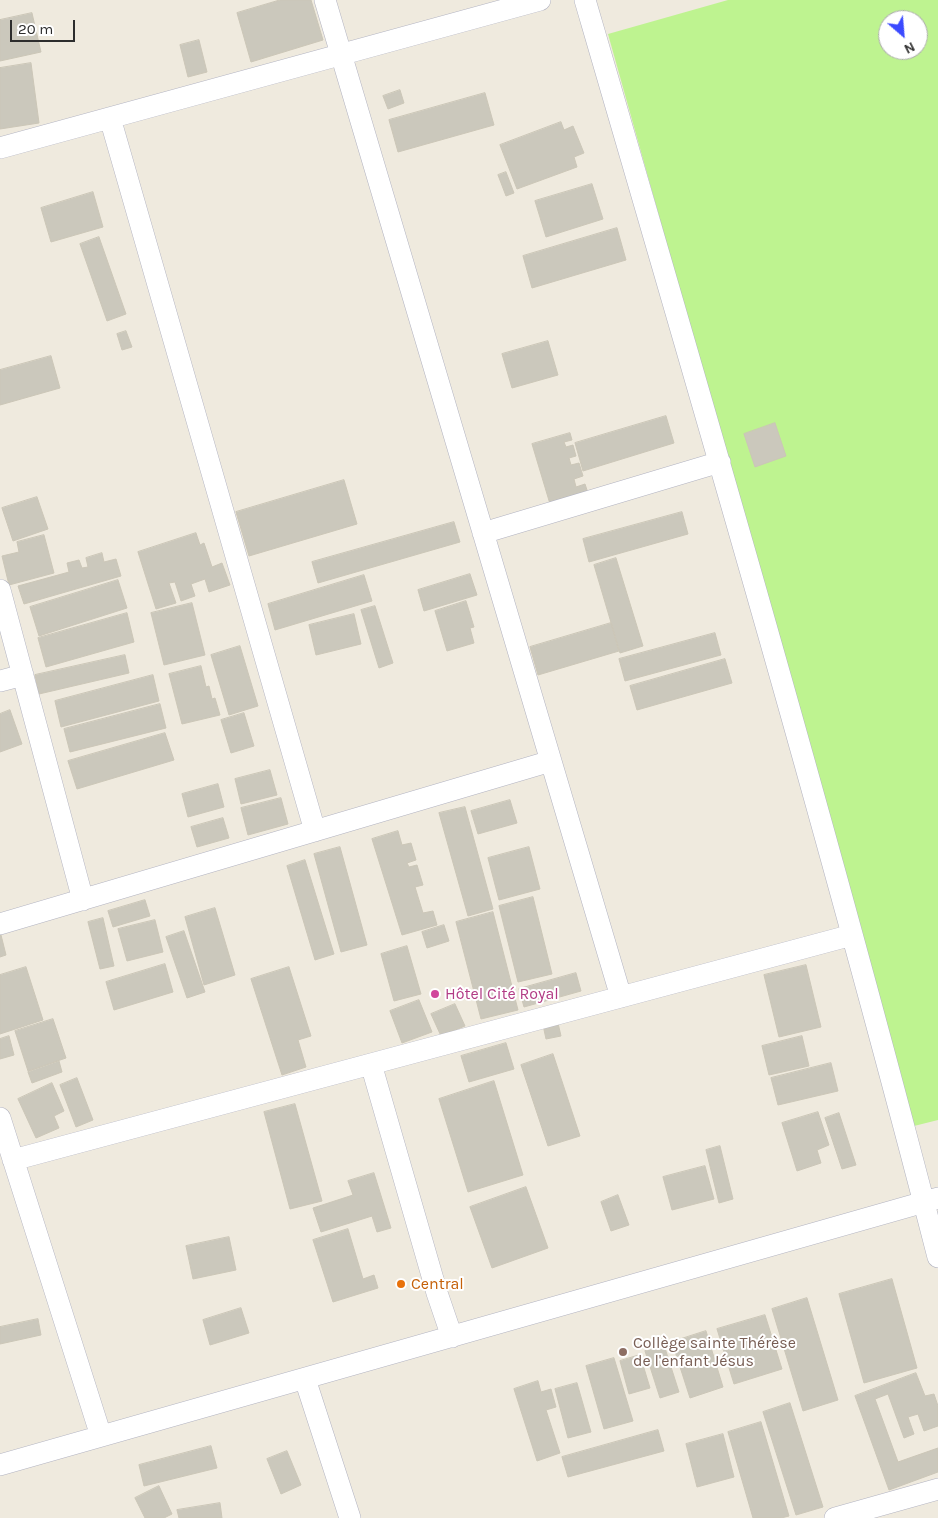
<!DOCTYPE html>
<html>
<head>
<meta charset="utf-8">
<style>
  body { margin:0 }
  #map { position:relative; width:938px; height:1518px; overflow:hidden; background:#efeade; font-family:Karla,sans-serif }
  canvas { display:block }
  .north { position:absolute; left:878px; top:10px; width:50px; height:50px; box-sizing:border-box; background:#fff; border:1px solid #ababab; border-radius:50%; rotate:153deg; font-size:14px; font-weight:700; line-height:20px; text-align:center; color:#2d2d2d }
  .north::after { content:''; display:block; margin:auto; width:18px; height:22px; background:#3b4aff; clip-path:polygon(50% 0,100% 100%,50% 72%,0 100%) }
  .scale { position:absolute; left:10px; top:20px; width:65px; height:22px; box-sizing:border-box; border:2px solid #2d2d2d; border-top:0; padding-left:6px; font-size:15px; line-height:18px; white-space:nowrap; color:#2d2d2d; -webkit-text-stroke:4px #fff; paint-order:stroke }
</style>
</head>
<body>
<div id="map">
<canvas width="938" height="1518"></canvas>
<div class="north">N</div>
<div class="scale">20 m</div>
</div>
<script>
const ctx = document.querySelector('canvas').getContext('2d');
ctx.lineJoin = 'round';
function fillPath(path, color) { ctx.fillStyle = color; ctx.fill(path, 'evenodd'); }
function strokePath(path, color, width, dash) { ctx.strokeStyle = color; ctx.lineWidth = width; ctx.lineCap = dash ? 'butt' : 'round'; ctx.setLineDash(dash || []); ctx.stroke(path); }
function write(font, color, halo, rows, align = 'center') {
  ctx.font = font + ' Karla,sans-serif'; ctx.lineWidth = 4; ctx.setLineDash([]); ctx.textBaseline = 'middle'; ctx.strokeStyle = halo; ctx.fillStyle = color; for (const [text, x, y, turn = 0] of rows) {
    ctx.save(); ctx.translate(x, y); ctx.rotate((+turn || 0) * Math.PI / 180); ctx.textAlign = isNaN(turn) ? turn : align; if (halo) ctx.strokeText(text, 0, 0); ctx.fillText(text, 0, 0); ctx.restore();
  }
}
const pitch = new Path2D(`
  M728,0h210v1120l-24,6 -306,-1092zM888,20h30v30h-30z`);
const building = new Path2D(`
  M280,0h31l12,40 -72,22 -14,-49z
  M32,13l9,39 -41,9v-41z
  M199,40l8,32 -19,5 -8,-32z
  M31,63l8,60 -39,6v-61z
  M400,90l4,13 -16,6 -5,-13z
  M485,93l9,32 -96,27 -9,-32z
  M561,122l3,8 9,-4 11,27 -10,4 3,10 -60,22 -17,-44z
  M506,172l8,21 -8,3 -8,-21z
  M592,184l11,35 -57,18 -11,-36z
  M93,192l10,35 -52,15 -10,-34z
  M617,228l9,32 -94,28 -9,-32z
  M99,237l27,77 -19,7 -27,-77z
  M126,331l6,16 -10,3 -5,-16z
  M548,341l10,34 -46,13 -10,-34z
  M51,356l9,32 -60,17v-35z
  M666,416l8,27 -91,28 -8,-28z
  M775,423l11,33 -31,11 -11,-33z
  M570,433l2,7 -8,2 2,5 7,-2 3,11 -7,2 2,7 8,-2 4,13 -9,3 2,8 9,-3 3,9 -38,11 -18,-60z
  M344,480l13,44 -108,32 -13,-44z
  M37,497l11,32 -35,12 -11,-33z
  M682,512l6,22 -99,28 -6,-23z
  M454,522l6,20 -142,41 -6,-21z
  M196,533l4,12 4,-2 8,24 10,-4 8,22 -21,7 -4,-13 -14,5 4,12 -14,5 -6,-19 -6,1 7,20 -20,6 -18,-57z
  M44,535l10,38 -45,12 -7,-29 17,-4 -2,-10z
  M102,553l2,9 12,-3 5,17 -97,28 -6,-18 51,-14 -2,-9 12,-3 3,8 6,-1 -2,-9z
  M616,558l27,88 -23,7 -26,-88z
  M470,574l7,21 -53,16 -6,-21z
  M364,575l8,26 -97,29 -7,-26z
  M118,580l9,28 -88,28 -9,-29z
  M466,601l8,26 -4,1 4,15 -27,8 -12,-40z
  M192,603l13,52 -41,10 -13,-52z
  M375,606l18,57 -14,5 -18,-58z
  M127,613l7,29 -88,25 -8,-29z
  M354,614l7,30 -45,11 -7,-30z
  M611,623l8,28 -81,24 -8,-28z
  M715,633l6,22 -96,26 -6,-22z
  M240,646l18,60 -29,9 -18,-60z
  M125,655l4,18 -90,21 -4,-19z
  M725,659l7,24 -95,27 -7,-24z
  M201,666l5,21 3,-1 3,13 3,-1 5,17 -38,9 -13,-50z
  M153,675l6,26 -98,26 -6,-26z
  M160,704l6,24 -96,24 -6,-23z
  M10,710l12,34 -22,8v-38z
  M244,713l10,33 -23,7 -10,-33z
  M165,733l9,27 -97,29 -9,-28z
  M270,770l7,25 -36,9 -6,-25z
  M218,784l6,23 -36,10 -6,-23z
  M281,798l7,26 -40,11 -7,-27z
  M510,800l7,23 -39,11 -7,-23z
  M465,807l28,102 -25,7 -29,-103z
  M223,818l6,20 -32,9 -6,-20z
  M398,831l4,14 9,-2 5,17 -9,3 2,4 8,-2 6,20 -8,2 8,26 10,-2 4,14 -35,10 -30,-96z
  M340,847l27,98 -26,7 -27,-98z
  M529,847l11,42 -41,11 -11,-42z
  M305,860l29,94 -19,6 -28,-94z
  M533,897l19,77 -34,8 -19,-76z
  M145,900l5,16 -37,11 -5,-16z
  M215,908l20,67 -31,10 -19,-68z
  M493,912l25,98 -37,9 -25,-97z
  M103,918l11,48 -14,3 -12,-47z
  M155,920l8,32 -36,9 -9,-32z
  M444,925l5,16 -22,7 -5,-16z
  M184,931l21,61 -18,6 -21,-61z
  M0,935h1l5,20 -6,2z
  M407,946l14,48 -27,7 -13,-47z
  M165,964l8,28 -59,18 -8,-28z
  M806,965l15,62 -42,10 -15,-62z
  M26,967l17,53 -43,14v-59z
  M289,967l22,69 -13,4 8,27 -24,8 -31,-96z
  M576,973l5,18 -57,16 -5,-18z
  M419,1000l13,32 -30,11 -12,-32z
  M455,1004l10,22 -24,10 -10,-22z
  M53,1019l13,39 -38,13 -13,-40z
  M558,1023l3,13 -15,3 -3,-14z
  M9,1036l5,19 -14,4v-20z
  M802,1036l7,30 -40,9 -7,-29z
  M506,1043l8,26 -45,13 -8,-26z
  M553,1054l27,82 -32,10 -27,-81z
  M59,1061l3,11 -30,11 -4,-11z
  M831,1063l7,28 -60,14 -7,-27z
  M77,1078l16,42 -17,7 -16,-42z
  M494,1081l29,94 -55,17 -29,-93z
  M52,1083l12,28 -10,5 5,12 -23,10 -18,-39z
  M295,1104l27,97 -32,8 -26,-97z
  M818,1112l11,33 -12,5 4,13 -24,8 -15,-48z
  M839,1113l17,52 -14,4 -17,-51z
  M720,1146l13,53 -14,4 -13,-53z
  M705,1166l9,33 -42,11 -9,-33z
  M374,1173l17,55 -14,4 -5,-16 -51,16 -8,-24 40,-13 -5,-14z
  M526,1187l22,61 -56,20 -22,-61z
  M618,1195l11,30 -18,6 -10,-29z
  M348,1229l15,50 11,-4 4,13 -45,14 -20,-62z
  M229,1237l7,33 -43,9 -7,-33z
  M892,1279l25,89 -53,15 -25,-89z
  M807,1298l31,102 -35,11 -31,-102z
  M241,1308l8,25 -39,12 -7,-25z
  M765,1315l17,54 -48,15 -17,-55z
  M38,1319l3,16 -41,9v-17z
  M706,1331l17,56 -33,11 -18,-56z
  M664,1345l15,47 -19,6 -15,-47z
  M640,1355l10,33 -21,6 -9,-33z
  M614,1358l19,63 -29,8 -18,-63z
  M916,1373l9,23 9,-2 4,12v20l-14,5 -6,-17 -10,3 6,17 -10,4 -16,-44 -13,5 23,63 40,-14v24l-49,18 -34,-94z
  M538,1381l3,11 10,-3 5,18 -10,3 14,43 -23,8 -23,-72z
  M577,1383l14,49 -23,6 -13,-49z
  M790,1403l33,104 -27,8 -33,-103z
  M761,1422l28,94 -8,2h-28l-25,-86z
  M658,1430l6,21 -96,26 -6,-20z
  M723,1434l11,43 -37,10 -11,-43z
  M211,1446l6,22 -73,18 -5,-21z
  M287,1451l14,34 -20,9 -14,-35z
  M159,1486l13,28 -8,4h-19l-10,-20z
  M220,1503l2,15h-43l-2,-8z`);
const minor = new Path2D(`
  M325,0l296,997
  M585,0c122,418 244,835 353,1257
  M110,118l205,713
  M0,148l540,-148
  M483,533l237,-71
  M0,590l83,310
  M0,681l23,-6
  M0,924l551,-163
  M371,1064l66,229 15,44
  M0,1118l101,318
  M13,1160l839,-225
  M305,1379l45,139
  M0,1465l938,-267
  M835,1518l103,-29`);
const markers = [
  [435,994,5,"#d1479c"],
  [401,1284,5,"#e8710a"],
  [623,1352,5,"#8d6e63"]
];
const hotelNames = [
  ["Hôtel Cité Royal",445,994]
];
const foodNames = [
  ["Central",411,1284]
];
const educationNames = [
  ["Collège sainte Thérèse",633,1343],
  ["de l'enfant Jésus",633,1361]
];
fillPath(pitch, '#bef390');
fillPath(building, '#cbc8bc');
strokePath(building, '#cbc6b7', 1);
strokePath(minor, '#b2b3c1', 22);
strokePath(minor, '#fff', 21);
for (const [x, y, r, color] of markers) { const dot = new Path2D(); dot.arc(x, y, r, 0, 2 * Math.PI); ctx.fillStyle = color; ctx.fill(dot); strokePath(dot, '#fff', 2); }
write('16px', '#b23c85', '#fff', hotelNames, 'left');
write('16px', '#c56008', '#fff', foodNames, 'left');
write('16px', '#785e54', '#fff', educationNames, 'left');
</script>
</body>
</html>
